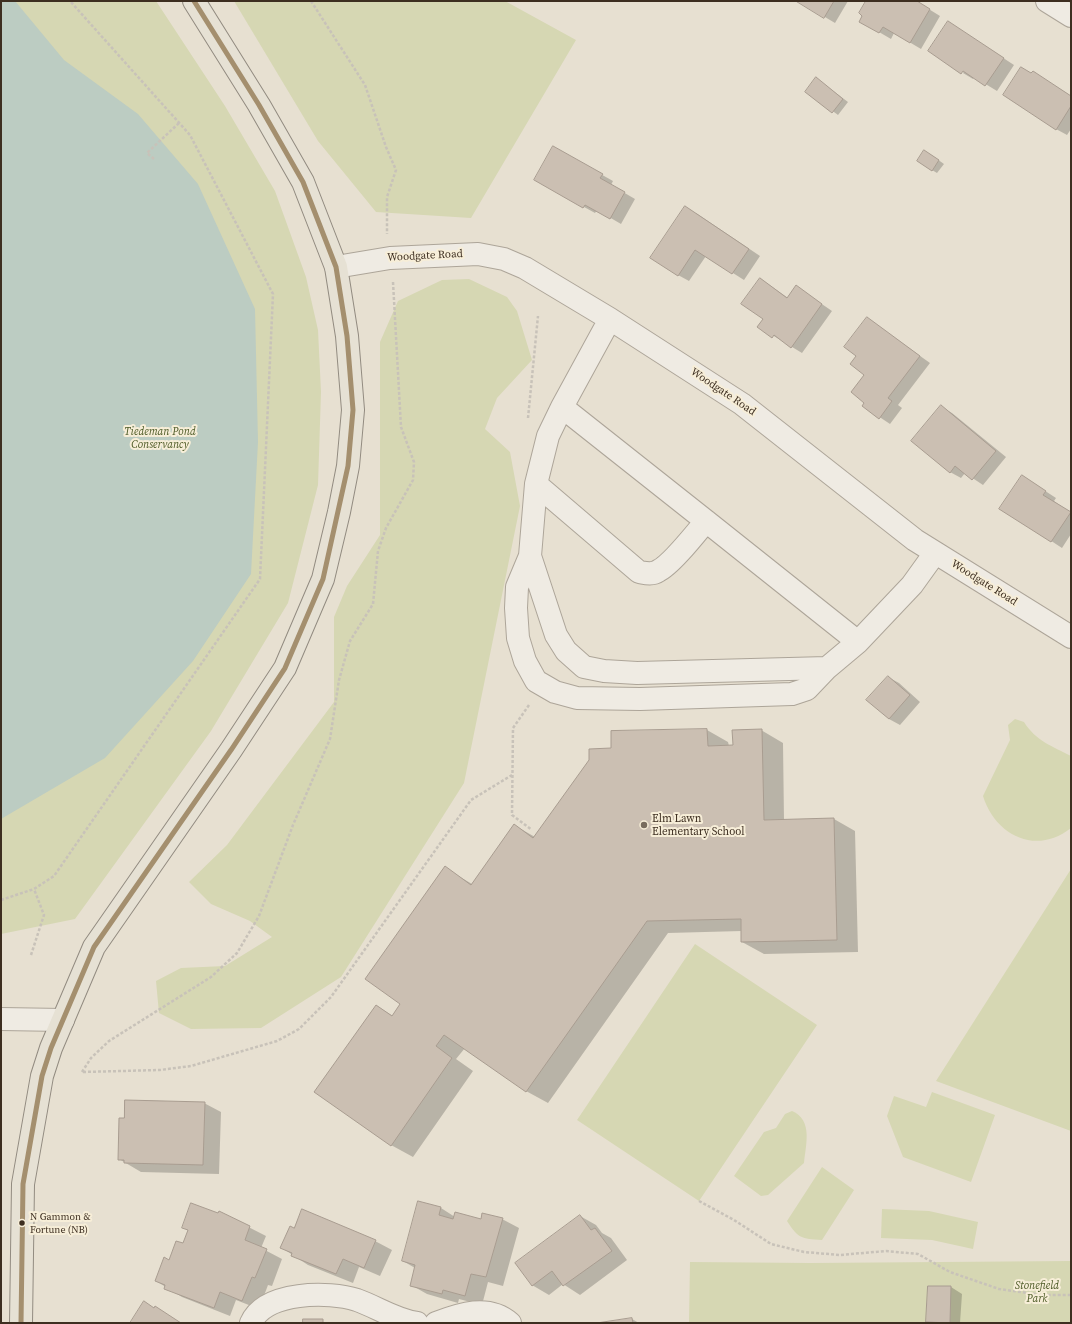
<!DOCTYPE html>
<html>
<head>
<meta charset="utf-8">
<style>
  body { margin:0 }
  #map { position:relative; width:1072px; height:1324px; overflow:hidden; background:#e7e0d1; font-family:"Source Serif 4",serif }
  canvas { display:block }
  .frame { position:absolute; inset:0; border:2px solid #3d2e20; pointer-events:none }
</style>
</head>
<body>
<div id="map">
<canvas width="1072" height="1324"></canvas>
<div class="frame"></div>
</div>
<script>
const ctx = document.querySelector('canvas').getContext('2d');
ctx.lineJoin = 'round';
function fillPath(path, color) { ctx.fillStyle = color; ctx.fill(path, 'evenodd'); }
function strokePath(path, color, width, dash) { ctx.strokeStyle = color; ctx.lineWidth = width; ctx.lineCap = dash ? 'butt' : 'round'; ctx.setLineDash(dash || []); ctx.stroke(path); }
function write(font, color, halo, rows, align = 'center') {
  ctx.font = font + ' "Source Serif 4",serif'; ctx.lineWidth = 4; ctx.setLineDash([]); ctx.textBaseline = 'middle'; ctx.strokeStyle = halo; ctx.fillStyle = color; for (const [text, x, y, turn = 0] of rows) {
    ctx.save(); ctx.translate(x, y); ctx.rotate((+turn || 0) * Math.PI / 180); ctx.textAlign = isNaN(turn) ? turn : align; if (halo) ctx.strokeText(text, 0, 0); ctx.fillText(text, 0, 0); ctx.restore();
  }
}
const green = new Path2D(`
  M1,1h155l69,105 50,85 31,86 12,53 3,62 -3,93 -30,118 -77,128 -136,188 -74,15z
  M234,1h271l71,39 -105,178 -95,-6 -58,-71z
  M469,279l38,18 10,14 15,49 -35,38 -12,31 25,23 10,54 -56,277 -123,194 -80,51 -70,1 -32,-16 -3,-32 25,-13 44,-2 47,-29 -22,-16 -39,-17 -22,-22 38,-37 107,-143v-85l13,-31 33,-51v-193l18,-41 44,-21z
  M1015,719l9,3c12,19 28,24 47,34v72c-35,28 -76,7 -88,-32l27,-56 -2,-15z
  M1071,869v262l-135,-50z
  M695,944l122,81 -118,176 -122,-81z
  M932,1092l63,23 -24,67 -68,-25 -16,-41 7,-20 32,11z
  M792,1111c21,9 14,33 12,52l-36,32 -7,1 -27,-20 30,-44 12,-4 9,-14z
  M822,1167l32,23 -32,50c-21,-1 -24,-2 -35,-19z
  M882,1209l47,2 49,11 -5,27 -41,-9 -51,-2z
  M1071,1261v62h-382l1,-61 121,1z`);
const water = new Path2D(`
  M1,1h14l49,59 74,54 60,70 57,125 3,133 -7,132 -58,87 -88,97 -104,61z`);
const shadow = new Path2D(`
  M798,1h50l-13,22z
  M867,1h53l-1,2 21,13 -19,33 -27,-16 -3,6 -31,-18z
  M948,22l66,43 -17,26 -23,-14 -1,2 -10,-6 4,-6z
  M1033,72l38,24v33l-4,6 -11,-6 -24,-55z
  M821,82l27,20 -10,13 -32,-24z
  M554,148l59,33 -2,4 24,14 -14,25 -24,-14 -2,3 -60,-33z
  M930,154l14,10 -7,9 -5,-3z
  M696,213l64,43 -16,24 -38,-24 -17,25 -11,-6z
  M761,279l27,19 9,-11 35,24 -30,42 -43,-26 5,-8z
  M867,318l63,45 -32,42 4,3 -12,16 -27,-18 3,-3v-29l-9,-18z
  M941,407l11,6 54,44 -23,28 -18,-12 -4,5 -11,-6z
  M1033,483l23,15 -2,3 17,12v21l-9,14 -61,-40z
  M888,677l11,6 21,19 -20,23 -11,-6z
  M707,730l21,12 1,4h5l27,-16 22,13 1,77 50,-1 21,12 3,121 -94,2 -22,-12v-11l-74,2 -120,170 -22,-12 -61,-43 -9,11 17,12 -60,86 -22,-12 -14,-139 16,10 9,-12 43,-136 27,16 42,-59 21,12 77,-88v-17z
  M204,1103l17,9 -2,62 -78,-2 -22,-13z
  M419,1202l22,6 14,9 27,3 20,-1 17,9 -16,58 -15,-4 -6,23 -23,-6 -1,4 -31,-9 -16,-9 4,-17 -12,-7z
  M219,1212l47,24 -5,12 21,11 -10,27 -4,-1 -9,24 -23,-9 -6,16 -48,-19 -26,-16 27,-37z
  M580,1216l16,9 6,8 9,5 16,22 -47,35 -17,-11 -14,11 -17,-10z
  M295,1229l80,12 17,9 -12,26 -21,-9 -6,16 -45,-18 -26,-17z
  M951,1287l11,7 -2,29 -33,-1z
  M632,1319l7,4h-36z`);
const building = new Path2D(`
  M796,1h38l-10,17z
  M866,1h51l13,8 -20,34 -27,-16 -4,6 -20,-11 3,-6 -3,-3z
  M948,21l56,37 -19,28 -22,-15 -2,3 -33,-23z
  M1021,67l10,6 2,-2 38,25v10l-15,24 -53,-35z
  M816,77l27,22 -11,14 -27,-21z
  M553,146l50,28 -3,4 25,14 -15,27 -25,-14 -2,3 -49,-28z
  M924,150l15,10 -7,11 -15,-10z
  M685,206l64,43 -17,25 -37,-24 -17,26 -28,-18z
  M760,278l27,20 9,-13 26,19 -31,44 -17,-13 -2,3 -15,-11 6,-8 -22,-15z
  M867,317l53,39 -32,42 4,3 -13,18 -17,-13 2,-3 -13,-11 13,-17 -14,-11 6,-8 -12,-9z
  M941,405l55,46 -24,29 -17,-14 -5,7 -39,-32z
  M1022,475l24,16 -3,4 28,17 -20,30 -52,-33z
  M888,676l22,19 -21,24 -23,-19z
  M707,729l1,17 25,-1 -1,-15 30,-1 2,91 70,-2 3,122 -96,2v-23l-94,2 -121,171 -82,-57 -8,11 16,12 -61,88 -77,-54 62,-87 16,11 8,-12 -35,-25 80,-113 26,19 43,-61 19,14 56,-78v-11l22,-1v-17z
  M125,1100l80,2 -2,63 -79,-2v-3h-6l1,-42h5z
  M418,1201l23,6 -2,8 14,4 2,-7 26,7 1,-6 21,5 -17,59 -15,-3 -6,22 -22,-6 -1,4 -32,-8 5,-21 -13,-4z
  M191,1203l27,10 1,-2 31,15 -5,14 22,9 -12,29 -3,-1 -10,24 -22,-9 -6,16 -50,-19 1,-4 -10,-4 9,-24 5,3 7,-19 7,2 5,-13 -6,-2z
  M302,1209l74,31 -12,28 -21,-9 -7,15 -45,-18 1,-3 -12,-5 10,-22 4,2z
  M580,1215l11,15 4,-2 17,23 -49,35 -11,-15 -20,15 -17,-23z
  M928,1286h23l-1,37 -24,-1z
  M144,1301l10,7 1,-2 26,17h-51z
  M632,1318l1,5h-36z
  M303,1319h20v4h-20z`);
const path = new Path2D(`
  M311,1l54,84 21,62 10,23 -9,27v37
  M154,159l-7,-6 32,-30
  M528,418l10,-102
  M529,705l-16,23 -1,87 20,15
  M1,900l33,-11 20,-13 206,-297 13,-285 -83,-159 -120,-134
  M31,955l13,-40 -10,-26
  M82,1072l9,-14 18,-17 102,-64 26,-24 22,-37 34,-91 37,-86 9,-59 11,-39 23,-37 5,-53 8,-23 27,-48 1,-18 -13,-35 -8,-145
  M83,1072l77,-2 31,-4 86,-25 22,-12 32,-32 140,-197 41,-25
  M699,1201l35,19 37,24 33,8 36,3 46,-4 32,3 32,18 49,17 43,6h29`);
const minor = new Path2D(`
  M1047,1l24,15
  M336,267l54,-9 88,-4 26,5 21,9 85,51 132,85 173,136 156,97
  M562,407l48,-88
  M536,484l103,88c6,1 13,3 19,-1 13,-6 38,-38 48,-50l-144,-114 -14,29 -12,48 -6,72 26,79 10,16 18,16 20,4 33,2 190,-5 31,-26 54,-57 23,-32
  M706,521l152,121
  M530,556l-13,31 -1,21 2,30 7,23 11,20 19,11 22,6 63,1 152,-5 15,-5 20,-21
  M1,1019l62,1
  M251,1323c14,-32 78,-32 106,-23 20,7 38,20 60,23
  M436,1323c24,-9 52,-19 74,0`);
const major = new Path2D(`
  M21,1323l2,-139 19,-108 9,-28 43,-101 137,-197 54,-82 38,-89 16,-67 9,-46 5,-56 -6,-74 -11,-69 -33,-85 -44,-77 -65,-104`);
const bus1 = new Path2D(`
  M21,1323l2,-139 19,-108 9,-28 43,-101 137,-197 54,-82 38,-89 25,-113 5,-56 -6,-74 -11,-69 -33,-85 -44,-77 -65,-104`);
const markers = [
  [644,825,4,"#786c5e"],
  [22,1223,3.5,"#3d2e20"]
];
const busNames = [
  ["N Gammon &",30,1217],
  ["Fortune (NB)",30,1230]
];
const streetNames = [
  ["Woodgate Road",425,256,-3],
  ["Woodgate Road",723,392,34],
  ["Woodgate Road",984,583,32]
];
const parkNames = [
  ["Tiedeman Pond",160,432],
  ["Conservancy",160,445],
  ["Stonefield",1037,1286],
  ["Park",1037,1299]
];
const poiNames = [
  ["Elm Lawn",652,819],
  ["Elementary School",652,832]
];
fillPath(green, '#d6d7b3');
fillPath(water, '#bcccc2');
fillPath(shadow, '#0003');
fillPath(building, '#cbbfb2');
strokePath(building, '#a89c90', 1);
strokePath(minor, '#ada599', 24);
strokePath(major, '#928b80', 24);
strokePath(path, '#c8c2b9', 2.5, [3, 2]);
strokePath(minor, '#efebe3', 22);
strokePath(major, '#e6e1d4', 22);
strokePath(bus1, '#a48f6e', 5);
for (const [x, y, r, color] of markers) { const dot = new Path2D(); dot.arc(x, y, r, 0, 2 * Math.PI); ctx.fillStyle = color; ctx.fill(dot); strokePath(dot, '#f7eed8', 1.5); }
write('10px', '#3d2e20', '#f7eed8', busNames, 'left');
write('11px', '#3d2e20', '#f7eed8', streetNames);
write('italic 11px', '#4d5a26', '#f7eed8', parkNames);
write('11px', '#3d2e20', '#f7eed8', poiNames, 'left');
</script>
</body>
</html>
